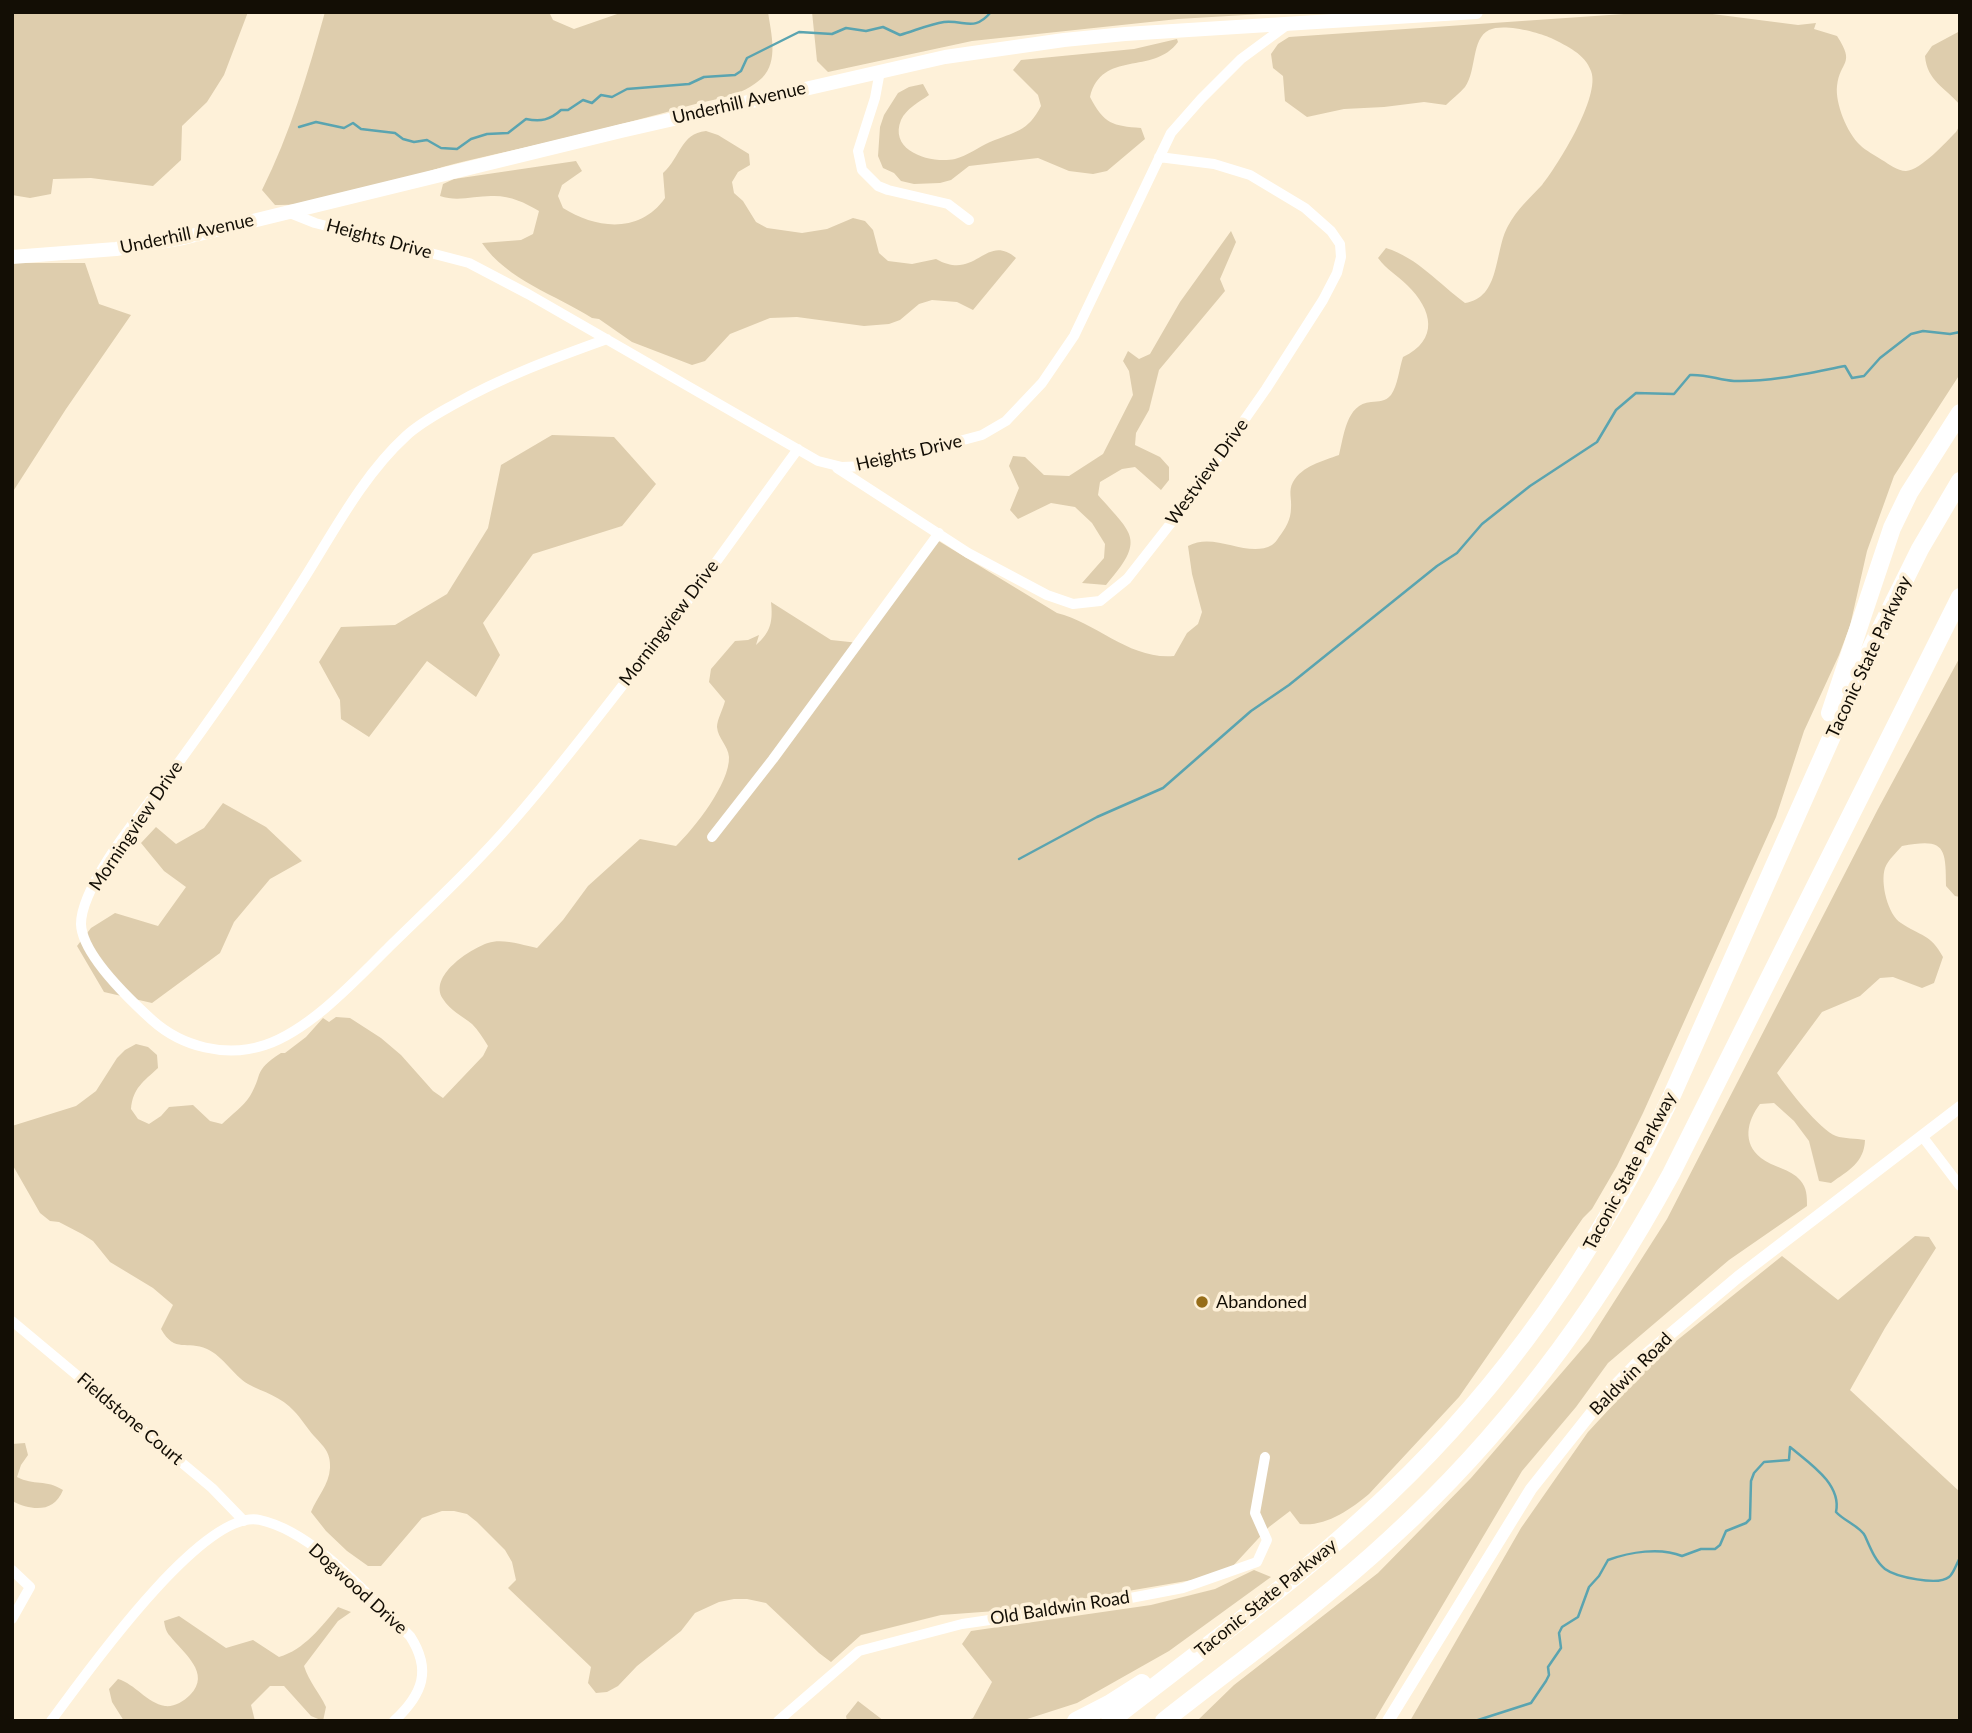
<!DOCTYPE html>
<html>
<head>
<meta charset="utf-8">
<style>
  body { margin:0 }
  #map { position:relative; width:1972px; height:1733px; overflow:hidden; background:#fef1d9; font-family:Lato,sans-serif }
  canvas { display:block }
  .frame { position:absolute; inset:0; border:14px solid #130e05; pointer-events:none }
</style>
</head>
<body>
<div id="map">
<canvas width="1972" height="1733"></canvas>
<div class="frame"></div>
</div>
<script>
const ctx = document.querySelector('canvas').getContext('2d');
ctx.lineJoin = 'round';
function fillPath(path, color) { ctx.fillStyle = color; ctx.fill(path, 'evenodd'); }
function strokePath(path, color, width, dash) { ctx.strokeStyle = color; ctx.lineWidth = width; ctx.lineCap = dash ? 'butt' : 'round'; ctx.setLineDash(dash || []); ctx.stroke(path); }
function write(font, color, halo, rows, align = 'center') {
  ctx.font = font + ' Lato,sans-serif'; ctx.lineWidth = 7; ctx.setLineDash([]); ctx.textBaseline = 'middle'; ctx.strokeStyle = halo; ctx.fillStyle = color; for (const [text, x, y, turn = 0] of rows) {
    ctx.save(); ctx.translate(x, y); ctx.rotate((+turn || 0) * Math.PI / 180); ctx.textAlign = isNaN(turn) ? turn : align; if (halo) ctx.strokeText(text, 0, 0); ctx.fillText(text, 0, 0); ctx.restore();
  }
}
const green = new Path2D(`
  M12,12h236l-24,63 -17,27 -25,24 -1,34 -28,26 -62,-8 -38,1 -2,15 -21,4 -18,-3z
  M325,12h224l4,8 21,9 49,-17h145c3,21 11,49 -6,66 -20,19 -49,21 -74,28 -73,21 -147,38 -222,55 -59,14 -130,45 -191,44l-13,-15c28,-56 46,-117 63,-178z
  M812,12h484l-118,7 -206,22 -144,31 -11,-11z
  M1653,12h44l101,13 18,-2 -2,6 23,7c19,29 3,24 0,50 -2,17 10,47 23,59 6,6 15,10 22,15 7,4 15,11 24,11 15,-1 40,-29 50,-39l4,-7v249l-66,102 -27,75 -17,75 -11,29 -35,76 -28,86 -133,296 -26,53 -25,43 -9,9 -124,179 -90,97c-19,16 -44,33 -69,30l-10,-13 -21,16 -37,40 -34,12 -175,30 -82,6 -80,20 -30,27 -12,-9 -53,-50 -19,-4h-13l-15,3 -24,11 -14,18 -44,35 -19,20 -11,6 -11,1 -8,-10 3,-16 -83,-79 8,-8 -4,-18 -7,-12 -28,-28 -10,-8 -13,-3h-12l-20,7 -41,48h-13l-21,-15 -21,-20 -15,-19c6,-15 18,-27 19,-44 1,-16 -7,-22 -16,-32 -7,-8 -13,-18 -20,-25 -12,-14 -31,-19 -46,-27 -15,-9 -25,-28 -41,-35 -20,-9 -32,5 -46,-20l12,-24 -20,-17 -43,-26 -17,-21 -11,-7 -23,-12 -9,-1 -10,-8 -28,-49v-38l64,-20 20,-15 21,-33 8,-8 11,-6 12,3 9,8 1,13c-15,14 -25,20 -27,41l7,10 11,5 12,-8 8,-9 24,-2 17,16 12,3c9,-9 21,-17 28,-28 14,-23 2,-24 31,-43h4l21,-16 17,-19 6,4 7,-5 14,1 31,20 20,17 32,36 10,7 40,-42 5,-10c-5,-8 -10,-16 -16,-22 -10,-8 -22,-14 -29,-25 -15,-23 27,-50 45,-56 14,-5 35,2 49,5l26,-28 25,-34 52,-47 36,7c18,-17 54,-63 53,-89 -1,-12 -11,-18 -12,-30 0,-7 6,-18 8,-26l-16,-19 2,-13 24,-28 13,-1 11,-5 -3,10c15,-13 17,-24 15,-43l60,38 28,3 78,-103 120,73c40,10 73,47 117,43l13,-23 11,-9 4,-12 -10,-38 -4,-28c27,-15 59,13 84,-1 3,-2 5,-5 7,-8 6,-8 12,-17 12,-29 1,-9 -3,-17 2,-26 9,-16 30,-21 46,-27 5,-19 7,-51 32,-53 8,-1 14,0 20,-7 7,-10 8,-26 12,-38 36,-17 30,-47 4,-72 -10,-10 -20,-15 -29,-27l8,-10c32,10 53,36 79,55 36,-5 29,-52 43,-77 9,-17 22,-28 34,-41 16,-20 59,-89 49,-114 -6,-17 -24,-25 -40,-33 -13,-6 -48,-15 -62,-8 -18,9 -12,40 -24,57 -5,6 -13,12 -19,18l-22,-3 -40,5 -40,2 -37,8 -22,-16 -2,-25 -10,-8 -2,-14 7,-10 11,-7z
  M1960,31v74c-15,-18 -33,-24 -35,-49l7,-10z
  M1177,39l1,3c-25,34 -76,7 -88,55 14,27 23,29 51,31l4,11 -38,32 -14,3 -24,-3 -31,-13 -69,8 -18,14 -11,3 -26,1 -13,-3 -7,-8 -11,-5 -5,-12 2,-29 4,-12 14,-22 11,-6 14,-3 6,11c-10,7 -23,14 -28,25 -13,32 31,44 54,39 12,-3 24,-12 35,-17 24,-10 38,-10 51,-36l-3,-11 -25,-25 8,-10 113,-11z
  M706,131l12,4 31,19 1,11 -12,7 -6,10 2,11 9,8 13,21 11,6 35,5 25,-4 26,-11 12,3 8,9 6,23 9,8 24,3 24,-5c41,23 49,-27 80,-1l-43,52 -16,-8 -25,-2 -13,4 -19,16 -11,4 -25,2 -67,-9 -27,1 -40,16 -25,27 -13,4 -60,-23 -33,-23 -7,-1c-36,-23 -85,-38 -110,-75l39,-3 12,-6 6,-23c-15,-9 -30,-16 -48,-15 -17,0 -34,6 -51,0l3,-12 11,-5 122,-18 6,10 -20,14 -4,11 5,12c33,21 77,26 102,-10l-2,-25c18,-16 17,-39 43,-42z
  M1231,231l5,11 -16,37 5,12 -66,79 -10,40 -13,23 -1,12 25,12 9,10v13l-8,10 -26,-23 -13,2 -22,13 -2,13c35,40 48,44 8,90l-24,-2 22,-25 1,-14 -13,-21 -17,-16 -24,-4 -33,16 -8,-9 9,-22 -10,-22 4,-10 12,1 19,18 25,1 34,-22 30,-59 -4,-24 -6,-10 5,-10 11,8 11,-5 30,-52z
  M12,263h73l14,41 32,11 -65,94 -54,84z
  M552,435l62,2 42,47 -34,42 -89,28 -50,69 17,32 -24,42 -49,-36 -58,76 -28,-18 -1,-19 -21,-38 22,-35 54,-2 52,-31 41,-66 13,-63z
  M1960,657v240l-5,-1 -9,-10c0,-40 -2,-48 -44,-40 -5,6 -14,14 -17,22 -5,15 3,47 16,55 19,13 30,11 42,34l-9,26 -12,5 -29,-11 -13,1 -20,18 -38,16 -45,61c10,15 43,57 59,63 8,3 20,2 29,4 -1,23 -16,30 -34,43l-12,-2 -10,-40 -15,-20 -20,-18 -14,1c-13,17 -18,39 1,54 11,9 30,11 39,22 7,8 7,16 7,26l-78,54 -121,103 -32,44 -54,64 -148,250h-177l37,-36 144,-112 93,-95 118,-137 78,-122 211,-410z
  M223,803l43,24 36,34 -32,18 -36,43 -14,31 -68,50 -48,-11 -27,-46 14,-18 24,-15 43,13 28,-39 -22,-16 -23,-28 15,-16 20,17 28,-16z
  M1915,1236l14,1 7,11 -51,80 -35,62 110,102v229h-550l111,-193 67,-96 72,-78 122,-98 56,44z
  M25,1443l3,12 -7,10 -4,12c17,9 29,2 46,13 -9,23 -31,21 -51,11v-57z
  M1254,1570l17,7 -102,74 -92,52 -56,18h-55l7,-3 19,-36 -30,-38 9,-13 180,-26 64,-16z
  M338,1607l13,5 -13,9 -34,45c5,16 15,26 22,41l-3,14 -12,-5 -27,-30h-14l-19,19 4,16h-131l-12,-19 -3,-13 9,-10c17,5 29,24 47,27 9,1 18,-4 25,-11 22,-22 -7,-42 -20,-59 -4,-4 -5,-9 -6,-15l15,-5 47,32 27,-8 26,17c25,-7 43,-31 59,-50z
  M858,1701l26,20h-37l-1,-5z`);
const stream = new Path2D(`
  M299,127l17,-5 28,6 9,-5 8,6 34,4 8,6 11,3 13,-2 14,8 16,1 14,-10 16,-5 21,-1 18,-14c15,3 24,1 35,-9h7l15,-10 9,3 9,-8 11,2 15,-8 62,-5 15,-7 31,-2 6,-4 6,-13 52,-26 33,2 14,-6 20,3 17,-4 17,8c14,-4 30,-11 44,-13 22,-2 30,10 47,-10
  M1019,859l78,-42 66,-29 88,-77 38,-26 148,-119 20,-13 25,-29 48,-38 67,-44 19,-32 20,-17 38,1 16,-19c16,-1 29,5 44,6 38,1 75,-8 111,-15l7,12 12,-2 16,-18 31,-24 12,-3 27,3 10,-2
  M1475,1721l56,-18 15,-22 3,-6 -1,-8 13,-19 -2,-15 3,-6 16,-10 11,-30 10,-11 9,-16c22,-8 52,-13 74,-4l19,-7h14l5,-4 6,-14 20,-8 4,-4 1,-38 3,-8 10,-11 25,-2 1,-13c19,16 52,37 46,65 8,9 25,15 29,24 5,11 10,25 20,33 11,8 53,17 64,8 5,-4 7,-13 11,-19`);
const minor = new Path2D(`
  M880,71l-5,27 -17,53 4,19 16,16 10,4 60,14 21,16
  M290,213l25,10 154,40 59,31 290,167 24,6 24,-1 116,-31 24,-14 36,-38 32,-47 97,-203 30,-34 40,-40 46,-34
  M607,339c-53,19 -105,38 -154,66 -16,9 -33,18 -47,31 -45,41 -75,101 -108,152 -43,69 -90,135 -138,200 -23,30 -79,99 -79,136 1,31 49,76 71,96 30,27 74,38 113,25 45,-15 91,-65 124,-98 42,-41 86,-82 125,-127 49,-56 94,-116 140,-175 50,-64 96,-131 144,-196
  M837,468l131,85 79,42 26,9 27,-3 27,-22 55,-70 84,-120 57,-89 14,-27 4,-16 -1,-13 -9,-13 -26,-23 -55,-33 -36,-11 -55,-7
  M712,837l61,-78 166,-226
  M1922,1136l38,50
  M12,1321l200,167 32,33
  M12,1570l18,17 -18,32
  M51,1721c32,-43 152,-214 209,-201 55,12 110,78 150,116 22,34 13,58 -16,85
  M778,1721l81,-70 103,-27 137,-20 84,-16 74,-26 10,-22 -12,-27 10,-56`);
const tertiary = new Path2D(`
  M1388,1721l143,-232 73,-92 39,-40 95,-80 222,-170`);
const secondary = new Path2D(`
  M12,257l104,-8 67,-11 438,-107 324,-74 119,-17 61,-6 351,-22`);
const motorway = new Path2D(`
  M1830,713l62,-185 17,-35 51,-80
  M1076,1721l33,-17 33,-21
  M1110,1721c95,-74 193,-145 279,-227 120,-114 212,-250 283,-399l201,-451 47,-95 40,-68
  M1164,1721c76,-60 156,-117 227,-183 114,-104 206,-228 280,-364l289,-577`);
const markers = [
  [1202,1302,7,"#966d19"]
];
const streetNames = [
  ["Underhill Avenue",739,103,-13],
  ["Underhill Avenue",187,234,-12],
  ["Heights Drive",379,239,15],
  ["Heights Drive",909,453,-13],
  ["Westview Drive",1207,472,-54],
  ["Morningview Drive",669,623,-53],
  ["Taconic State Parkway",1869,657,-65],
  ["Morningview Drive",136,826,-56],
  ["Taconic State Parkway",1630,1171,-62],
  ["Baldwin Road",1631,1374,-45],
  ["Fieldstone Court",130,1419,40],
  ["Dogwood Drive",358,1589,42],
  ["Taconic State Parkway",1266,1598,-39],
  ["Old Baldwin Road",1060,1608,-9]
];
const poiNames = [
  ["Abandoned",1216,1302]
];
fillPath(green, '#decdad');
strokePath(stream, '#5aa4b0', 2.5);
strokePath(minor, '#fff', 10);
strokePath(tertiary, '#fff', 12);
strokePath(secondary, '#fff', 14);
strokePath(motorway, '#fff', 18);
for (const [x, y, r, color] of markers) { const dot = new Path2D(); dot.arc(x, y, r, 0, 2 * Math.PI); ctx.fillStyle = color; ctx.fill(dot); strokePath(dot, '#fef1d9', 2.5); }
write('18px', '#130e05', '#fef1d9', streetNames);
write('18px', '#130e05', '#fef1d9', poiNames, 'left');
</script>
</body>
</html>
